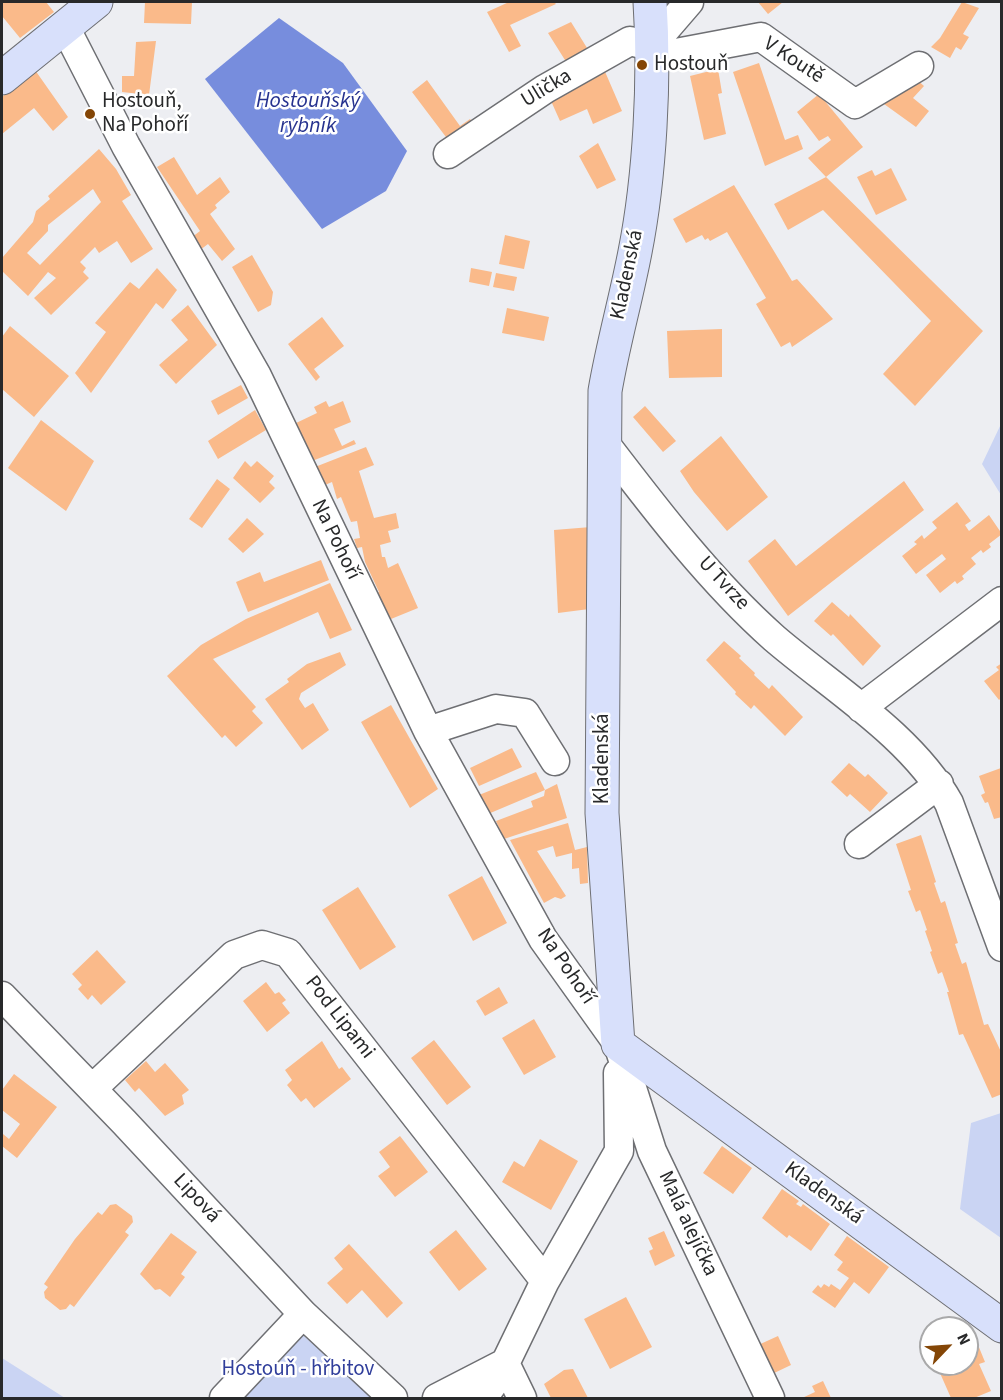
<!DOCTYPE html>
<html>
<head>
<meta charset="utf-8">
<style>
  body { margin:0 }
  #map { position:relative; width:1003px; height:1400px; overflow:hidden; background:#edeef2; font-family:"Source Sans 3",sans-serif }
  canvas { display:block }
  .frame { position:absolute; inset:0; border:3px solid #28292a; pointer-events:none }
  .north { position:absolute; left:919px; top:1316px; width:60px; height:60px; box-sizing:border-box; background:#fff; border:2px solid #a9a9aa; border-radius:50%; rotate:65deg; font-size:16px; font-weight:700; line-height:24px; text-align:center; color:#28292a }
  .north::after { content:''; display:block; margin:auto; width:21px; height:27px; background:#844606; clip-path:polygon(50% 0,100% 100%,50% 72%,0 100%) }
</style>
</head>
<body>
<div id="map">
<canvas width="1003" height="1400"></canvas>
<div class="frame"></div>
<div class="north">N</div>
</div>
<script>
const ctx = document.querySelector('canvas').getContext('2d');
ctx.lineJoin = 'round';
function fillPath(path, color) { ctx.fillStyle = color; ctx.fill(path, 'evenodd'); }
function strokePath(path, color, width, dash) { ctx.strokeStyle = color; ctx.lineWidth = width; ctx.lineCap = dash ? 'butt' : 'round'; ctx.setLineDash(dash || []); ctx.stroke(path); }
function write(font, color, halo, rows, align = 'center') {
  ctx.font = font + ' "Source Sans 3",sans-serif'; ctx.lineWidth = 5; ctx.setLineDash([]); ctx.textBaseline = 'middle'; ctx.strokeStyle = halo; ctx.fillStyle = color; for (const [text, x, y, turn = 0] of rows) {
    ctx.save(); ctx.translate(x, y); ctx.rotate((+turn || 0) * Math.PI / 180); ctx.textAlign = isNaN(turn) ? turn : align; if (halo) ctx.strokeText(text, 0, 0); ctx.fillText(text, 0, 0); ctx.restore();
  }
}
const green = new Path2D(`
  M1001,424l1,71h-1l-19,-31z
  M1001,1113h1l-1,125 -41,-29 11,-86z
  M296,1329l77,69h-139z
  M2,1358l63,40h-63z`);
const water = new Path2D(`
  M279,18l64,45 64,88 -21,40 -64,38 -117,-150z`);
const building = new Path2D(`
  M2,2h44l8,10 -34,26 -18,-22z
  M145,2h47l-1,22 -47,-1z
  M509,2h45l2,2 -46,21 11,21 -12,6 -22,-40z
  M758,2h25l-15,12z
  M962,2l17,6 -16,26 6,3 -8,13 -5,-3 -6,11 -19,-11 9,-9z
  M571,22l21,34 -22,12 -22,-35z
  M156,41l-7,54 -27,-3v-16h12l2,-34z
  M759,63l26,77 13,-5 5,14 -38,17 -32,-94z
  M603,67l19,44 -29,13 -6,-15 -27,12 -13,-29z
  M718,69l4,24 -4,1 8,40 -22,6 -14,-64z
  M35,70l33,47 -15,14 -19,-23 -32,26v-37z
  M916,79l8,7 -11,12 16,13 -13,16 -32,-23 16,-16z
  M427,80l33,46 10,-7 7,8 -25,18 -40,-53z
  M819,94l44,53 -37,30 -18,-19 23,-18 -3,-4 -9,5 -22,-29z
  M598,143l18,37 -19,9 -18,-33z
  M99,149l17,20 15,26 -9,6 31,48 -22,14 -14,-22 -18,12 -4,-6 -15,15 6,6 -3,4 6,6 -38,37 -17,-17 22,-20 -8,-6 -20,24 -26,-25v-13l31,-36 3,-11 14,-12 -2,-3zM93,189l8,13 -61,63 -13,-12 21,-22v-6z
  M174,157l23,38 23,-18 10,15 -15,13 2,3 -7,6 25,35 -13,12 -14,-17 -12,9 -9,-12 13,-10 -43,-64z
  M891,168l16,32 -31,15 -19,-38 15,-7 3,6z
  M826,177l157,154 -68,75 -32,-32 48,-53 -108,-111 -35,20 -14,-26z
  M734,185l58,96 5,-2 36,40 -41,28 -2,-5 -9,5 -25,-43 10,-6 -39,-66 -17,9 -2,-3 -3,2 -3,-5 -16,8 -13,-24z
  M505,235l25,6 -6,28 -25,-5z
  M252,255l21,37 -2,13 -13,7 -26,-45z
  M157,268l20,22 -14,19 -7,-6 -65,90 -16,-20 31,-41 -11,-9 35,-41 9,7z
  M471,268l21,4 -3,14 -20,-4z
  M496,273l21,4 -3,14 -21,-4z
  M188,305l29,40 -41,39 -17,-19 29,-25 -17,-20z
  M507,308l42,9 -5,24 -42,-8z
  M322,317l22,29 -30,23 6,8 -4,4 -28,-37z
  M10,326l59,50 -35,41 -32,-28v-52z
  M722,329v48l-53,1 -2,-47z
  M241,385l7,13 -30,17 -7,-14z
  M326,401l3,6 14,-6 8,21 -17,7 8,17 12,-6 2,4 -44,17 -18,-37 23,-11 -3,-6z
  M645,406l31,35 -13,11 -30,-35z
  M255,410l11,20 -48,29 -10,-18z
  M41,420l53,41 -28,50 -58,-43z
  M721,436l47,61 -41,34 -33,-39 -14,-21z
  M366,447l8,18 -15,6 15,47 22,-5 3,15 -11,3 3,11 -11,3 2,12h3l3,11 10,-5 20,45 -27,11 -15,-26 3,-1 -14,-30 -3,-15 -5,1 -3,-9 6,-1 -3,-17 -6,1 -10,-25 -4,2 -5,-17 -7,3 -10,-18z
  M245,461l6,6 6,-6 17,15 -5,6 6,6 -15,15 -27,-25z
  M217,479l13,10 -28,39 -13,-9z
  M904,481l20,29 -136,106 -40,-55 27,-22 21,27z
  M957,502l14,19 -6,4 4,6 20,-16 13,19 -13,10 2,3 -8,6 -2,-3 -10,8 5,6 -14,12 2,3 -7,5 -2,-3 -15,12 -14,-18 20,-16 -4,-5 -26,20 -14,-18 15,-12 -3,-2 8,-7 2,4 13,-11 -5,-6z
  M247,518l17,16 -21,19 -15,-14z
  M591,527l6,81 -39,5 -4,-83z
  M321,560l8,20 -81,32 -12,-30 24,-10 4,10z
  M330,583l22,47 -22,9 -12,-27 -105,47 43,48 -4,4 11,12 -27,24 -11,-12 -3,3 -55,-62 34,-31 45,-26z
  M832,602l17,15 1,-3 31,32 -18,20 -30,-32 -2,2 -17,-15z
  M724,641l17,15 -2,2 16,15 -1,2 15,14 3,-4 31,32 -18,19 -31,-31 -3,4 -16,-15 1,-2 -30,-32z
  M340,652l6,13 -45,28 -2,6 6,9 8,-5 16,27 -27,20 -37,-51 24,-17 -2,-3 20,-15z
  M1002,663v34l-3,3 -15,-19 15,-11 -3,-3z
  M391,705l47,84 -28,19 -49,-86z
  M512,748l10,19 -43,19 -9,-18z
  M849,763l16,14 3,-3 20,19 -18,19 -20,-18 -3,3 -16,-15z
  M1001,768l1,49 -8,2 -6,-17 -3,1 -4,-8 4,-2 -6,-17z
  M536,772l9,18 12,-6 10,34 -63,21 -8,-18 37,-14 -2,-6 13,-5 1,-6 -57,24 -9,-19z
  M568,823l7,27 12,-3 1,36 -8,1 -1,-16 -7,1v-16l-16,4 -3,-11 -16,5 29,45 -5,3 -6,-2 -11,6 -34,-63z
  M921,835l15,47 -2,1 7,20 4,-2 13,42 -3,1 7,20 4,-2 18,63 4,-1 14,30v40l-10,4 -29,-64 -4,1 -12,-43h2l-7,-20 -4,2 -8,-22 2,-1 -7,-20 2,-1 -7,-20 -4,2 -8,-21 3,-1 -15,-46z
  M482,876l25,47 -34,18 -25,-46z
  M358,887l38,60 -36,23 -38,-60z
  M97,950l29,32 -25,23 -9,-10 -4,5 -10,-11 4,-4 -10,-11z
  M266,982l9,12 4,-2 7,8 -4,3 8,10 -23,19 -24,-31z
  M499,987l9,16 -23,13 -9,-15z
  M534,1019l22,38 -32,18 -22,-37z
  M434,1040l37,47 -24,18 -36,-47z
  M322,1041l17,28 3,-2 9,12 -37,29 -8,-10 -5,4 -14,-17 5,-5 -7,-10z
  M146,1061l9,11 10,-9 24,27 -7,5 2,9 -19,12 -26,-28 -4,4 -10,-12z
  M14,1074l43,33 -40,51 -15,-12 1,-12 6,5 11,-15 -18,-14v-20z
  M400,1136l28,36 -33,25 -17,-21 12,-9 -11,-15z
  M540,1139l38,22 -27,49 -49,-28 12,-21 10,6z
  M722,1146l30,22 -19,26 -30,-21z
  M782,1189l17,12 -3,3 5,3 2,-3 27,20 -19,27 -22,-16 -2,3 -25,-20z
  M116,1204l16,12 1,6 -8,10 4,3 -55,72 -4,-3 -4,5 -6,1 -15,-12 -1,-6 4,-5 -4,-3 31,-45 23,-27 4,3 8,-10z
  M456,1230l31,39 -28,22 -30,-39z
  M664,1231l11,25 -20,10 -6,-15 4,-2 -5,-11z
  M171,1233l26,19 -16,22 4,3 -15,20 -10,-8 -5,1 -15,-16z
  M847,1236l42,31 -20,27 -15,-12 -19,26 -23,-16 6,-7 3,3 3,-4 5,3 2,-3 9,6 9,-12 -12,-8 6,-8 -9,-7z
  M349,1244l54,59 -16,15 -25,-28 -15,14 -20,-21 16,-14 -9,-11z
  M626,1297l26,50 -42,22 -26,-50z
  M778,1336l13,29 -21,10 -14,-29z
  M967,1336l3,7 6,-3 9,22 -6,2 12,27 -17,7h-23l-15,-34h31z
  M573,1369l15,29h-37l-7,-14 20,-14z
  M823,1381l8,17h-29l13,-6 -3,-6z`);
const street = new Path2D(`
  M65,27l61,119 131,230 171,355 115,208 75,105 34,107 118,247
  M652,45l37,-43
  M448,154l97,-65 85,-48 46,12 85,-16 94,67 64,-38
  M604,442c52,68 106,139 170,196 57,49 138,98 175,165l53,144
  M861,708l141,-107
  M428,731l68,-22 29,4 30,48
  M859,844l80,-60
  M2,996l122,126 179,192 90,84
  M92,1089l142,-134 28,-10 26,8 257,328
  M224,1398l79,-84
  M437,1398l68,-35 17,35
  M483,1398l17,-24 45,-93 74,-130 -1,-78`);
const secondary = new Path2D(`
  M650,2c5,76 0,174 -15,250 -9,47 -22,92 -30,139l-3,422 16,231 384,282
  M2,78l94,-76`);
const markers = [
  [642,65,6,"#844606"],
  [90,114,6,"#844606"]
];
const streetNames = [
  ["V Koutě",793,61,33],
  ["Ulička",547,89,-31],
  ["Kladenská",628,275,-78],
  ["Na Pohoří",335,540,64],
  ["U Tvrze",723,584,47],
  ["Kladenská",603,759,-90],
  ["Na Pohoří",565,967,56],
  ["Pod Lipami",339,1018,52],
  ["Kladenská",823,1194,36],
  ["Lipová",196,1199,47],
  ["Malá alejíčka",687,1224,65]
];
const poiNames = [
  ["Hostouň",654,65],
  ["Hostouň,",102,102],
  ["Na Pohoří",102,126]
];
const parkNames = [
  ["Hostouň - hřbitov",298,1370]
];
const waterNames = [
  ["Hostouňský",308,102],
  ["rybník",308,127]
];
fillPath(green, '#cad4f3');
fillPath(water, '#778ddd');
fillPath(building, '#faba8a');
strokePath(street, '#6e6f73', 31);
strokePath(secondary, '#6e6f73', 35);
strokePath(street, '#fff', 28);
strokePath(secondary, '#d8e0fb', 33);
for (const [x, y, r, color] of markers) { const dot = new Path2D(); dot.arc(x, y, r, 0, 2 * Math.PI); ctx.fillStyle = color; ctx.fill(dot); strokePath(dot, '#fff', 2); }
write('21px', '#28292a', '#fff', streetNames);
write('21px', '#28292a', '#fff', poiNames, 'left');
write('21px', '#303e9b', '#fff', parkNames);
write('italic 22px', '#27338f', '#fff', waterNames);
</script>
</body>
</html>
